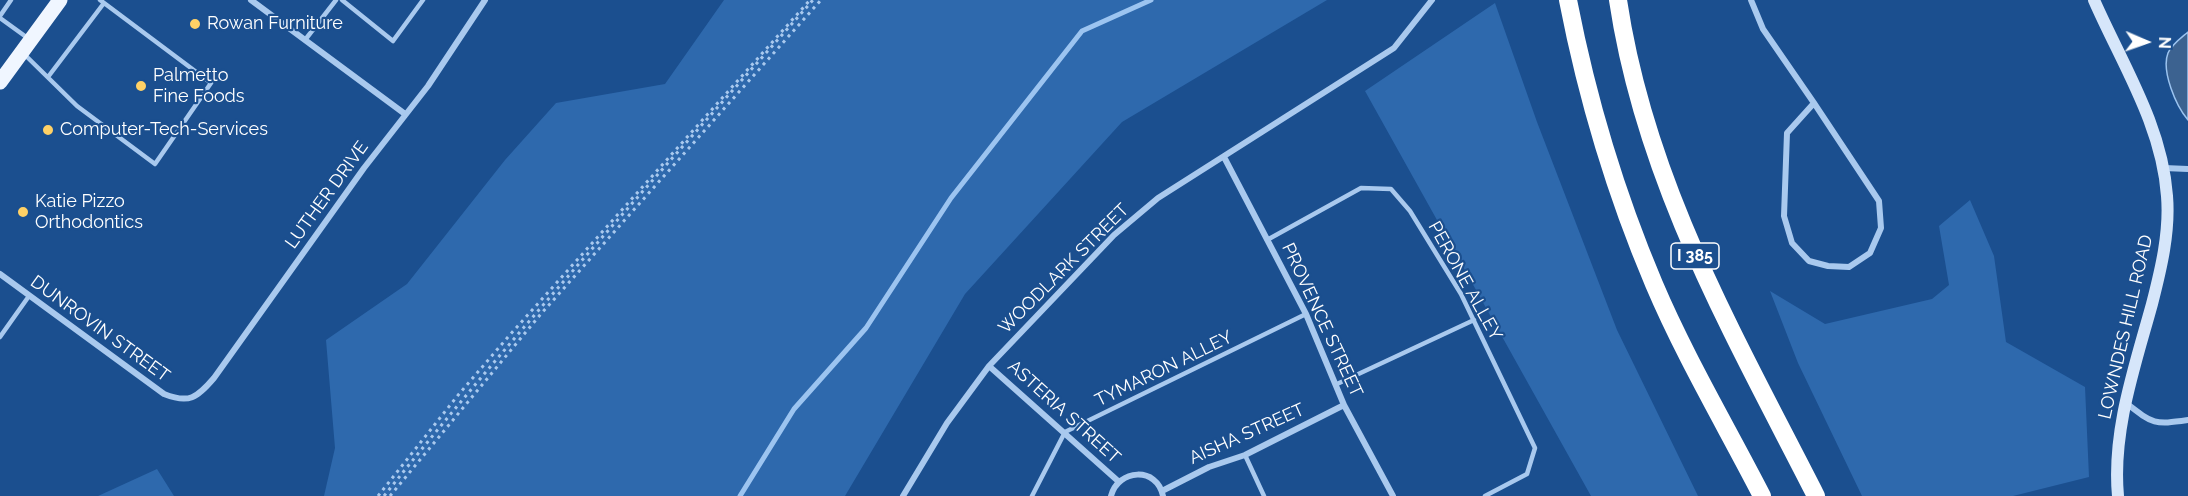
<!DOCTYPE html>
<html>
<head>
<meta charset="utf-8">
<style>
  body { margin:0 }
  #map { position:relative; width:2188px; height:496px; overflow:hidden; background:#1b4f8f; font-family:Raleway,sans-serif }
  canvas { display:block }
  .north { position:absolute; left:2116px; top:12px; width:60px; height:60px; -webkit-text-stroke:4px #1b4f8f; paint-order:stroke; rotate:92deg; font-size:16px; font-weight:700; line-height:24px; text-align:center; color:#fff }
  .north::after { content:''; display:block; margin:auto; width:21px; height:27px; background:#fff; clip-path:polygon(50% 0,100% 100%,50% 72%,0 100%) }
</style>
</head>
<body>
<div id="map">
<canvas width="2188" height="496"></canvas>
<div class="north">N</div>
</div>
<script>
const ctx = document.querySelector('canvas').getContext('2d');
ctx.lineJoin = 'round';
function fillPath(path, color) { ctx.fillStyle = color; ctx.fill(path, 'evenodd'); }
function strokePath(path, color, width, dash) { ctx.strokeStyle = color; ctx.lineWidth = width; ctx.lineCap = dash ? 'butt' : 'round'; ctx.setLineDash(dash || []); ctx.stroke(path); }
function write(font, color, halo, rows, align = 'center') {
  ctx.font = font + ' Raleway,sans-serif'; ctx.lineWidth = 4.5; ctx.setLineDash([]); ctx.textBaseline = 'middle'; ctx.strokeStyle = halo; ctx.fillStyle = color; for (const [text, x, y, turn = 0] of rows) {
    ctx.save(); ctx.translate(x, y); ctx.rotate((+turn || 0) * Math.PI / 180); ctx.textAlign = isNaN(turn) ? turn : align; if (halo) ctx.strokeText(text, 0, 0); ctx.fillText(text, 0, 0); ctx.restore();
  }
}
const green = new Path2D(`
  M724,0h603l-205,122 -157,172 -120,202h-521l11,-48 -9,-108 81,-56 98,-124 51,-57 109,-19z
  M1495,3l42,119 80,208 81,166h-107l-226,-405z
  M1970,200l24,56 12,86 79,45 4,90 -76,19h-151l-64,-133 -28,-72 55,33 107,-25 17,-14 -10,-59z
  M157,469l17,27h-76z`);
const water = new Path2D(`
  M2188,32v88c-12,-14 -27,-49 -20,-67 4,-9 13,-15 20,-21z`);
const stream = new Path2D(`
  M740,496l54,-87 72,-81 85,-130 131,-167 69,-31`);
const path = new Path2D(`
  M378,496l81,-102 49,-57 302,-337
  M384,496c136,-171 284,-332 429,-496
  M390,496l150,-181 281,-315`);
const lane = new Path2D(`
  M342,0l51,41 30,-41
  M0,16l11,-16
  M0,18l29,21
  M305,40l31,-40
  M24,54l53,52 78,58 56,-81 -111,-83
  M48,77l56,-74
  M1267,240l94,-52 30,1 19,22 51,83 74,154 -8,26 -42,22
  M0,337l29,-41
  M1337,384l137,-64
  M1245,455l19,41
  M1032,496l33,-64 241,-118`);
const street = new Path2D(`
  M251,0l154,114
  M1751,0l12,29 51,74 65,98 2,27 -11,25 -21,14 -21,-1 -19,-5 -17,-18 -8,-27 3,-83 27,-30
  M1224,157l82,157 38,91 49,91
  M2164,168l24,1
  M0,274l164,120c25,10 33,4 50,-16l150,-210 64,-82 57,-86
  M989,366l129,115
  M2126,403c27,21 28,22 62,17
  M1162,491l47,-24 36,-12 99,-50
  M903,496l44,-73 42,-57 125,-131 44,-37 236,-150 38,-48
  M1111,496c7,-27 46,-30 52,0`);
const secondary = new Path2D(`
  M2094,0c28,64 68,125 73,196 3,36 -6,73 -15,108 -17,62 -40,127 -34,192`);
const primary = new Path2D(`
  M0,82l60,-82`);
const highway = new Path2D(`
  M1568,0c19,98 47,192 86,284 31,73 72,142 108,212
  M1618,0c27,182 116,335 198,496`);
const markers = [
  [195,24,6,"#ffd166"],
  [141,86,6,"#ffd166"],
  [48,130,6,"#ffd166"],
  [23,212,6,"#ffd166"]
];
const shields = [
  [1695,256,48]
];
const shieldNames = [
  ["I 385",1695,256]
];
const poiNames = [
  ["Rowan Furniture",207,24],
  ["Palmetto",153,76],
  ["Fine Foods",153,97],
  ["Computer-Tech-Services",60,130],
  ["Katie Pizzo",35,202],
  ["Orthodontics",35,223]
];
const streetNames = [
  ["LUTHER DRIVE",327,195,-54],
  ["WOODLARK STREET",1064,269,-45],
  ["PERONE ALLEY",1465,281,61],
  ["PROVENCE STREET",1322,320,65],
  ["LOWNDES HILL ROAD",2126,327,-77],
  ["DUNROVIN STREET",100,329,36],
  ["TYMARON ALLEY",1164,369,-26],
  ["ASTERIA STREET",1064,412,42],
  ["AISHA STREET",1247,434,-24]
];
fillPath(green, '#2e69ad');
fillPath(water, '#3c6290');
strokePath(water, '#9cc4f0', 1.5);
strokePath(stream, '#9cc4f0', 5);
strokePath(path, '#a9c9ee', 3, [3, 4.5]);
strokePath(lane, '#a9c9ee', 4.5);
strokePath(street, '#a9c9ee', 6);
strokePath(secondary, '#d6e6fa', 12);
strokePath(primary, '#f0f6ff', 15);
strokePath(highway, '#fff', 18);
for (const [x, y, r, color] of markers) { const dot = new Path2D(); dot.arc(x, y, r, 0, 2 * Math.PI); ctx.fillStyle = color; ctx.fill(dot); strokePath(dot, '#1b4f8f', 2); }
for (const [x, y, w] of shields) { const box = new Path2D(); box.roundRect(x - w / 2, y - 13, w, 26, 4.5); ctx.fillStyle = '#1b4f8f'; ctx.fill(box); strokePath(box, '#fff', 1.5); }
write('bold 16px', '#fff', null, shieldNames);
write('18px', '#fff', '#1b4f8f', poiNames, 'left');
write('18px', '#fff', '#1b4f8f', streetNames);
</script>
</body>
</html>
